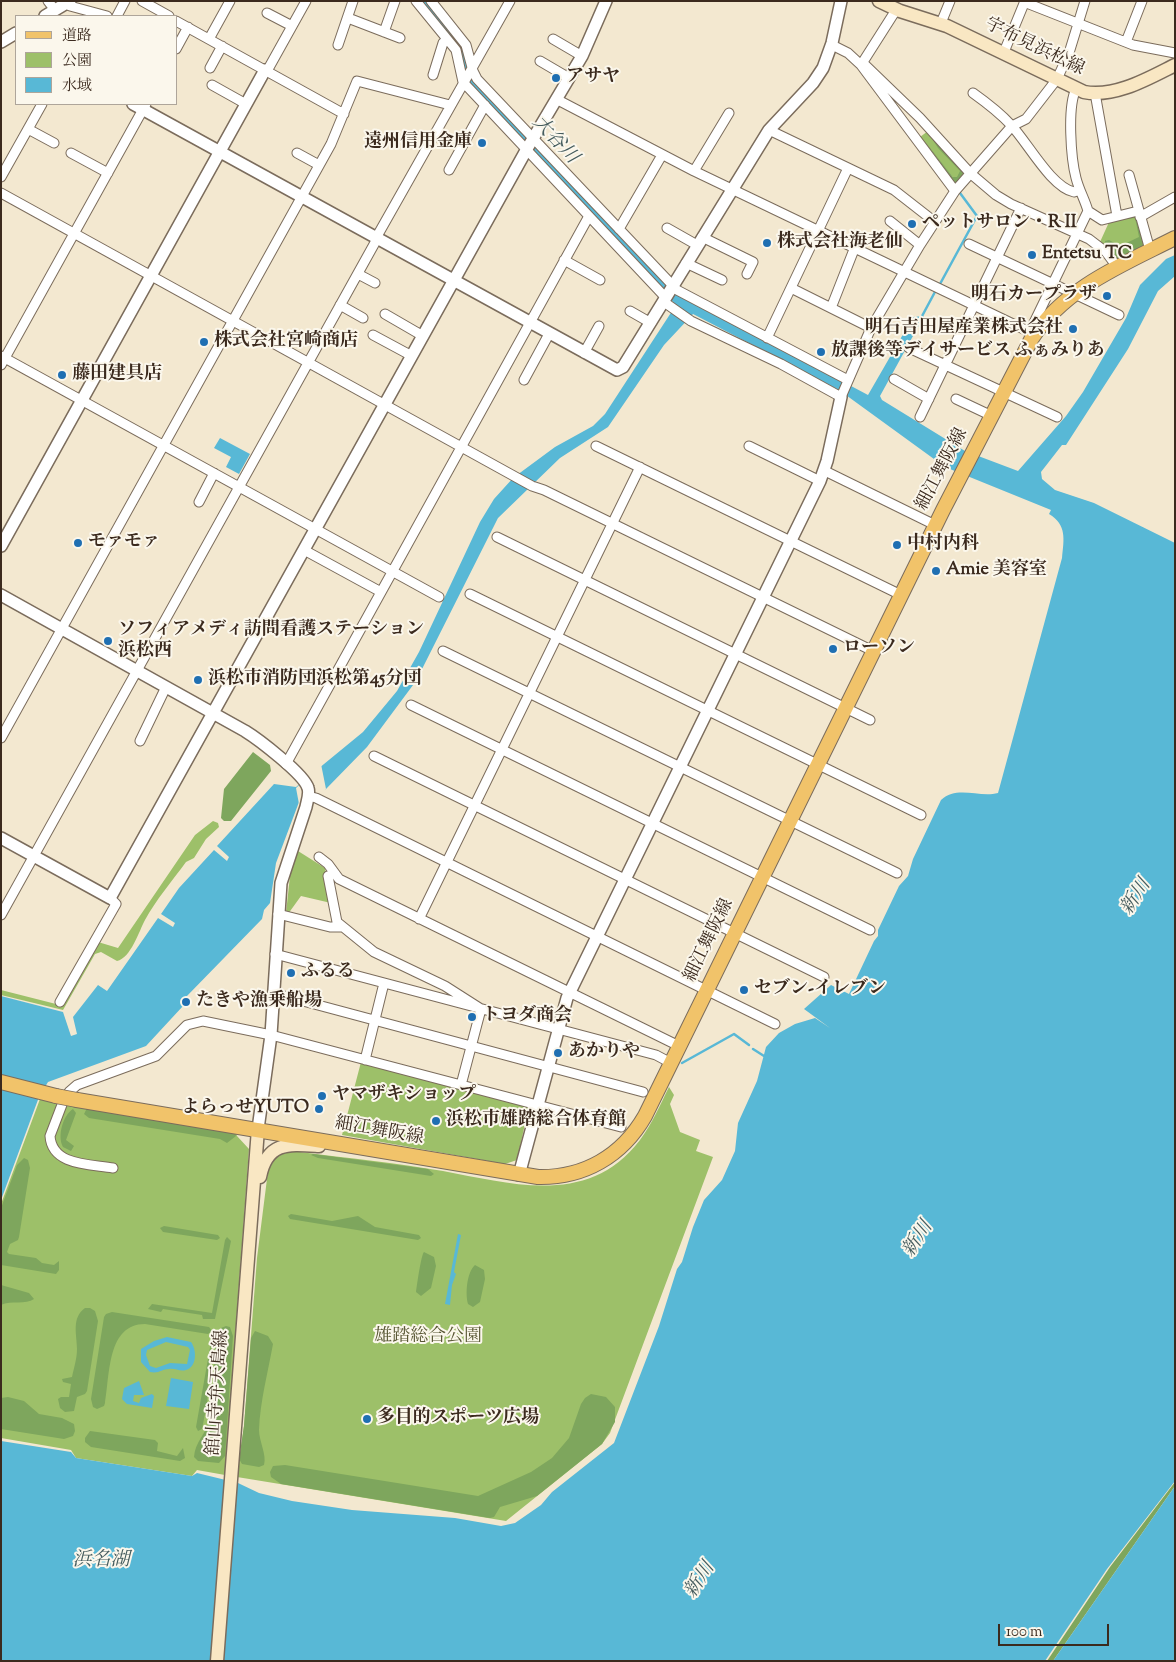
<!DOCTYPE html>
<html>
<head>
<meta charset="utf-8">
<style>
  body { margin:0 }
  #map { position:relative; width:1176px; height:1662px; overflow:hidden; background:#f3e8d0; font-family:"Sorts Mill Goudy","Noto Serif JP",serif }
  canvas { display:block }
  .frame { position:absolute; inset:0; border:2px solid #3b2a1e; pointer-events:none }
  .legend { position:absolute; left:15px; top:15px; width:162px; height:90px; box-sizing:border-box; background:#fbf7ec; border:1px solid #aea59a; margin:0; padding:6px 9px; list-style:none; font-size:15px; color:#3b2a1e }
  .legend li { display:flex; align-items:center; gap:10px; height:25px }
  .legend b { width:25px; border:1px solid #aea59a }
  .scale { position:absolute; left:998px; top:1624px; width:111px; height:22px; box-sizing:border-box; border:2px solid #3b2a1e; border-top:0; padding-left:6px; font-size:15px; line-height:18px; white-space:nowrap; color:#3b2a1e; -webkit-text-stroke:4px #fbf7ec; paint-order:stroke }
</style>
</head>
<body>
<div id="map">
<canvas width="1176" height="1662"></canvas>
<div class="frame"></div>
<ul class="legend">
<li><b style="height:6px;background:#f1c36a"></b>道路</li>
<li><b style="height:14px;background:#9dc069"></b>公園</li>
<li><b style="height:14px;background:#58b8d6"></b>水域</li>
</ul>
<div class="scale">100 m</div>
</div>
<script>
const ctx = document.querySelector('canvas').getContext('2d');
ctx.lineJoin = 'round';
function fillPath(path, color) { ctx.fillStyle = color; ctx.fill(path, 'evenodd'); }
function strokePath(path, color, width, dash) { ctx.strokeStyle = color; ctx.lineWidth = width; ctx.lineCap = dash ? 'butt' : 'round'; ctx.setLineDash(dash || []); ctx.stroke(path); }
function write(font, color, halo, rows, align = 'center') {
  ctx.font = font + ' "Sorts Mill Goudy","Noto Serif JP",serif'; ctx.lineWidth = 4; ctx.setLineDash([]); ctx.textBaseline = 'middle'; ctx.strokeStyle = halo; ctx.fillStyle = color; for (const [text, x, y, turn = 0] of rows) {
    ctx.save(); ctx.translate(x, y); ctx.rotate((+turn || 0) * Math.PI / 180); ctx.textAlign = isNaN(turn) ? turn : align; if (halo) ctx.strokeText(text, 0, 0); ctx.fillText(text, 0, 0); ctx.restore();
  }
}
const green = new Path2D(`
  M928,131l35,43 -6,8 -37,-45z
  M1137,214l9,31 -29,15 -17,-18 10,-22z
  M213,821l5,2 1,4 -13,12 -12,19 -8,4c-14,19 -30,38 -41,58 -6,11 -14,38 -28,41l-16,-9 -6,2 -32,56 -62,-15v-5l55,14 42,-62 20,6 77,-113z
  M298,851l27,17 6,35 -30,-7 -13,18 -2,-1 4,-37z
  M361,1062l168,44 -12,54 -12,4 -163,-29z
  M669,1087l5,8 -4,9 10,28 20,8 -4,11 17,6 -103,276 -8,11 -96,77 -269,-44 7,-51 13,-168 11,-87 6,-11 6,-5 8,-3h12c48,6 96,11 143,19 70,13 146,36 197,-31 12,-16 20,-35 29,-53z
  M40,1099l196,33 1,4 12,13 -24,326 -28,-5 -5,6 -116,-18 -5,-8 -70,-12v-234z`);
const forest = new Path2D(`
  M929,134l34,36v4l-6,8h-3l-31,-43 30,38h4l3,-6 -22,-23z
  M1137,214l8,31 -28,14 -12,-12v-6l4,-1 11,6 19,-9 -4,-19 -17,2z
  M253,752l17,13 1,6 -40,50h-7l-3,-3 3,-29z
  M87,1108l148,25 1,3 -9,7 -7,-4 -131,-21 -5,-4z
  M73,1109l3,4 -10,27 8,6 -3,5 -8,-4c-6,-11 0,-32 10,-38z
  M313,1154l115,15 6,5 -3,2 -113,-18 -7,-3z
  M24,1158l4,2 2,8 -11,69 -1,3 -8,4 -3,8 2,2 27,4 6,5 12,2 5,-4v9l-3,4 -55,-9v-57l16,-43z
  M291,1214l41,7 26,-5 17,11 44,8 2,3 -3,2 -128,-21 -2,-3z
  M164,1226l54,9 2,3 -3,2 -54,-8 -3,-4z
  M227,1237l4,4 -16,78h-12l-1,-4 -39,-6 -2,3 -13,-3 4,-5 60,9 13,-73z
  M424,1252l10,5 2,9 -5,22 -10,8 -5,-4c1,-7 5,-37 8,-40z
  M475,1265l9,5 1,9 -5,23 -7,5 -5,-3c-3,-11 -1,-32 7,-39z
  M1,1285l28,8 5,6c-8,6 -23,1 -33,6z
  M85,1308h5l5,3 3,10 -11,70 -2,3 -8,3 -3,14 -9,1 -5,-4 -2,-9 3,-2h8l2,-13 -8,-2 -1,-3 10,-2c2,-9 5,-19 5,-28 0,-14 -6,-31 8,-41z
  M112,1312l97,15 3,4 -4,3 -63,-10c-38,0 -35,51 -40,79l-1,3 -7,3 -4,-2 -2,-8 13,-82 2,-3z
  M226,1326l4,1 3,9 -8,120 -6,7 -21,-2 -4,-4c1,-15 12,-23 16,-38 5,-27 2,-55 7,-82l4,-9z
  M255,1331l13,5 5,8c-5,28 -13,58 -14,86 0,11 8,25 5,35l-5,2 -17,-3 -3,-5 5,-33 7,-88z
  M212,1336l-5,68 -5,25 -4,2 -2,-4z
  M591,1394l15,3 9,10v15l-13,22 -65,52 -37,11 -6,10 -4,1 -209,-34 -10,-7 -1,-5 3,-6 12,-1 193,31 53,-24 21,-14 17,-20 12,-34 4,-6z
  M8,1397l16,4 15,13 23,4 12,6 1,7 -2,5 -9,3 -63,-10v-31z
  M90,1431l65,9 3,3 -1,8 20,5 6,-8 2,10 -5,3 -89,-14 -6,-5v-4z
  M1175,1482v4l-122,175h-6l63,-94z`);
const water = new Path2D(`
  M419,1h9l34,41 7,27 207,224 192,102 45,-78 11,-1 -44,80 2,4 83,51 53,20 48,-55 17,-24 43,-74 14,-33 26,-26 9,-4v21l-17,15 -30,58 -62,96h-4l-21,27 1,7 13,11 39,13 81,40v938l-68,88 -62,92h-1044v-220l70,11 5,6 116,18 5,-3 41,10 21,10 33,8 60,9 103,8 46,8 14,-3 26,-18 11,-13 62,-49 45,-117 18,-57 5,-7 11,-35 11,-27 18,-20 13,-29 3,-28 19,-42 9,-34 13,-14 16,-9 20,-6 15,10 -26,-19 27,-24 18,9 25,-53 4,-5v-6l21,-44 9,-10 5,-17 28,-59c16,-15 38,-2 57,-7l64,-235c2,-19 5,-33 -13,-44l2,-4 -106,-43 -106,-77 -146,-76 -29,31 -56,82 -48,31 -62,60 -82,163 -49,66 -41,42 -27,13 -23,61 -6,40 -6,7 -2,9 -76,78 -3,9 -37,40 -98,36 -9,15 -38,103v-204l62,16 8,24 6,-2 -4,-17 25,-32 9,6 51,-73 15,9 2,-4 -14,-9 18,-26 35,-38 13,11 2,-4 -12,-11 57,-62 22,3 67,-55 34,-41 22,-39 61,-130 14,-23 19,-21 42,-31 38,-21 12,-12 71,-109 -209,-224 -6,-25z
  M220,438l30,16 -11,20 -13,-7 5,-10 -17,-9z
  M458,1234l3,1 -7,37 2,2 -4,11 -2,20 -5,-1z
  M167,1337l24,5c6,8 6,25 -5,28 -6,2 -11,-2 -17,-1 -7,0 -10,5 -19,3l-9,-10v-13l13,-8zM166,1342l22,5 2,3 -3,14 -17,-1 -14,5 -6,-2 -4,-11 1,-5z
  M171,1378l22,4 -4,27 -23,-3z
  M139,1381l5,14h-10l-1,6 6,2 2,-5 11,-4 2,2 -2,12 -25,-4 -5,-5 2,-11z
  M1175,1486v175h-122z`);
const pier = new Path2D(`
  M321,764l5,25 -32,28 5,-13 -3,-16z`);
const stream = new Path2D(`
  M940,284l37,-68 -17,-23
  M921,318l15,-28
  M753,1049l11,7
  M682,1063l52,-29 15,11`);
const minor = new Path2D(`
  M48,1l7,9
  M142,1l27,15
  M416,1l40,49 7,32 203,216
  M431,1l35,44 7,26 4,8 200,211 171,90
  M1024,2l109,43 42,8
  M68,3l2,3 37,10
  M267,13l25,13
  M117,16l8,-15
  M348,18l52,20
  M176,21l168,93
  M941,23l9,-22
  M384,32l11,-31
  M209,39l21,-38
  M553,39l29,17
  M1126,42l16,-41
  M338,45l15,-44
  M832,45l16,8 13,12 94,126
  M176,49l12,-22
  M1004,52l21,-51
  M540,61l29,17
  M863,63l57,55 50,55 26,22 15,9 78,35 17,13 12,16
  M861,65l35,-55
  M210,68l12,-22
  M267,71l39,-70
  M433,75l10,-32 4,-4
  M212,85l34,19
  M973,93c14,10 27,20 38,32 17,18 40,62 63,67l6,-2
  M1095,93l22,123
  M556,99l138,72 340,163
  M28,129l26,14
  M769,130l125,60 41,32
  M71,153l37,20
  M297,153l22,12
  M449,170l36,-65
  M694,171l35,-58
  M1129,175l21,75
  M1,177l41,-73
  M1,193l531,293 12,4 329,161
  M1088,211l14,9 36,-9
  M1140,217l35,-20
  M890,221l30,24
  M667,228l30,17
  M619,229l43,-74
  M702,237l51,25 -6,12
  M376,238l134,-237
  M969,244l97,46
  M564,260l36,20
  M686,263l36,17
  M358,274l17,9
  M791,288l80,40
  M1075,291l4,5 40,19
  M664,302l27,19 90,43 60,33 30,-69 49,-83 35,-54 57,-65 14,-7 31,-40 12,-26 16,-52
  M340,305l23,13
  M831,308l24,-61
  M630,311l21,12
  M385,314l38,22
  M1030,331l58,-120c-3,-11 -9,-21 -12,-33 -5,-19 -9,-71 0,-89
  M373,335l39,21
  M767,338l81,-170
  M909,348l148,69
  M584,353l15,-27
  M1,356l438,241
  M1,365l145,-261
  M894,379l35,20
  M524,380l25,-46
  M956,399l36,17
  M920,417l101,-209
  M596,446l305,149
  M749,446l71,35
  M825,471l110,54
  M199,502l15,-29
  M497,537l373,183
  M304,550l77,42
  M470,594l451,221
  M443,651l454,222
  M411,705l459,225
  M1,738l330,-594 26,-63 93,24
  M140,741l26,-54
  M374,756l450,221
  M286,764l303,-548
  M308,796l8,2 459,226
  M319,857l9,7 11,15 340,167
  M328,876l9,46 37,30 71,34 36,23 -20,76
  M278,914l52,13h13
  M1,915l376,-676
  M419,919l221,-452
  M275,954l381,101 15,8
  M273,993l370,99
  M60,1002l56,-98 -6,-6
  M365,1060l19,-77
  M69,1092l8,-7 79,-29 31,-31 16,-4 68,14 350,92
  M63,1102l-13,34c2,30 40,28 63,32`);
const tertiary = new Path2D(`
  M45,16l25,-15
  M1,42l15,-9
  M133,104l484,266 6,-3 146,-237 44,-47 10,-15 9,-25 9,-42
  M1,546l264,-476
  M1,595l244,136c13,8 59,43 63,57 2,6 -1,13 -2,19l-25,76 -10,152 -13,94
  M1,838l109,60 418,-751 54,-91 24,-55
  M519,1175l48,-177 253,-517 7,-20 14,-64`);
const secondary = new Path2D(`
  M879,1l21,10 47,15 137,66c31,6 65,-14 91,-27
  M260,1177c7,-36 29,-33 59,-31
  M217,1661l41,-532`);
const primary = new Path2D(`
  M1,1082l55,14
  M77,1100l461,77c46,1 84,-21 107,-61l298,-606 89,-172c34,-51 90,-73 143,-100`);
const primaryBridge = new Path2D(`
  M56,1096l21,4`);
const markers = [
  [556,78,5,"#1f6fb2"],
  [482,143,5,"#1f6fb2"],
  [912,224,5,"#1f6fb2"],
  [767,243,5,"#1f6fb2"],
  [1032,255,5,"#1f6fb2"],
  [1107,296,5,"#1f6fb2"],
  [1073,329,5,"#1f6fb2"],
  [204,342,5,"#1f6fb2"],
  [821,352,5,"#1f6fb2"],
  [62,375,5,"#1f6fb2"],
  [78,543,5,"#1f6fb2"],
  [897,545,5,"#1f6fb2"],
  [936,571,5,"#1f6fb2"],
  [108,641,5,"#1f6fb2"],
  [833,649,5,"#1f6fb2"],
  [198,680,5,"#1f6fb2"],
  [291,973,5,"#1f6fb2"],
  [744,990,5,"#1f6fb2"],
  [186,1002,5,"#1f6fb2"],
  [472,1017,5,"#1f6fb2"],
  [558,1053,5,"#1f6fb2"],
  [322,1096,5,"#1f6fb2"],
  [319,1109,5,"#1f6fb2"],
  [436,1121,5,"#1f6fb2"],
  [367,1419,5,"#1f6fb2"]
];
const streetNames = [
  ["宇布見浜松線",1034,48,26],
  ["細江舞阪線",943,470,-62],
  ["細江舞阪線",710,941,-64],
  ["細江舞阪線",379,1132,10],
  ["舘山寺弁天島線",219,1393,-86]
];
const poiNames = [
  ["アサヤ",566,78],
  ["遠州信用金庫",472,143,"right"],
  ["ペットサロン・R II",922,224],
  ["株式会社海老仙",777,243],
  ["Entetsu TC",1042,255],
  ["明石カープラザ",1097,296,"right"],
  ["明石吉田屋産業株式会社",1063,329,"right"],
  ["株式会社宮崎商店",214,342],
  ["放課後等デイサービス ふぁみりあ",831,352],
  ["藤田建具店",72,375],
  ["モァモァ",88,543],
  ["中村内科",907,545],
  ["Amie 美容室",946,571],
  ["ソフィアメディ訪問看護ステーション",118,631],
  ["浜松西",118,652],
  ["ローソン",843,649],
  ["浜松市消防団浜松第45分団",208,680],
  ["ふるる",301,973],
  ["セブン-イレブン",754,990],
  ["たきや漁乗船場",196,1002],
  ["トヨダ商会",482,1017],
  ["あかりや",568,1053],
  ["ヤマザキショップ",332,1096],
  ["よらっせYUTO",309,1109,"right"],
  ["浜松市雄踏総合体育館",446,1121],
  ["多目的スポーツ広場",377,1419]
];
const parkNames = [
  ["雄踏総合公園",428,1338]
];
const waterNames = [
  ["大谷川",554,141,47],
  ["新川",1137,898,-57],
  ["新川",919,1240,-57],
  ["浜名湖",101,1562],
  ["新川",701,1581,-57]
];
fillPath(green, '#9dc069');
fillPath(forest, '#7ea65d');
fillPath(water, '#58b8d6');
fillPath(pier, '#f3e8d0');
strokePath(stream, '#58b8d6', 2.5);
strokePath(minor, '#7b6c5c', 11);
strokePath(tertiary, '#7b6c5c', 14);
strokePath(secondary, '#7b6c5c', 15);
strokePath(primary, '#7b6c5c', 16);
strokePath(minor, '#fff', 9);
strokePath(tertiary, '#fff', 11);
strokePath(secondary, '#f9e7c3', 12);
strokePath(primary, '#f1c36a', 14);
strokePath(primaryBridge, '#7b6c5c', 16, []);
strokePath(primaryBridge, '#f1c36a', 14);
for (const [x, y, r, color] of markers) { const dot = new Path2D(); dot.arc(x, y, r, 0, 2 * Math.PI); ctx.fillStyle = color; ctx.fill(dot); strokePath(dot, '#fbf7ec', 2); }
write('18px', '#3b2a1e', '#fbf7ec', streetNames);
write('bold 18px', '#3b2a1e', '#fbf7ec', poiNames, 'left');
write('18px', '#585734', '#fbf7ec', parkNames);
write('italic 19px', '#455c5e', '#fbf7ec', waterNames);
</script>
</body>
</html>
